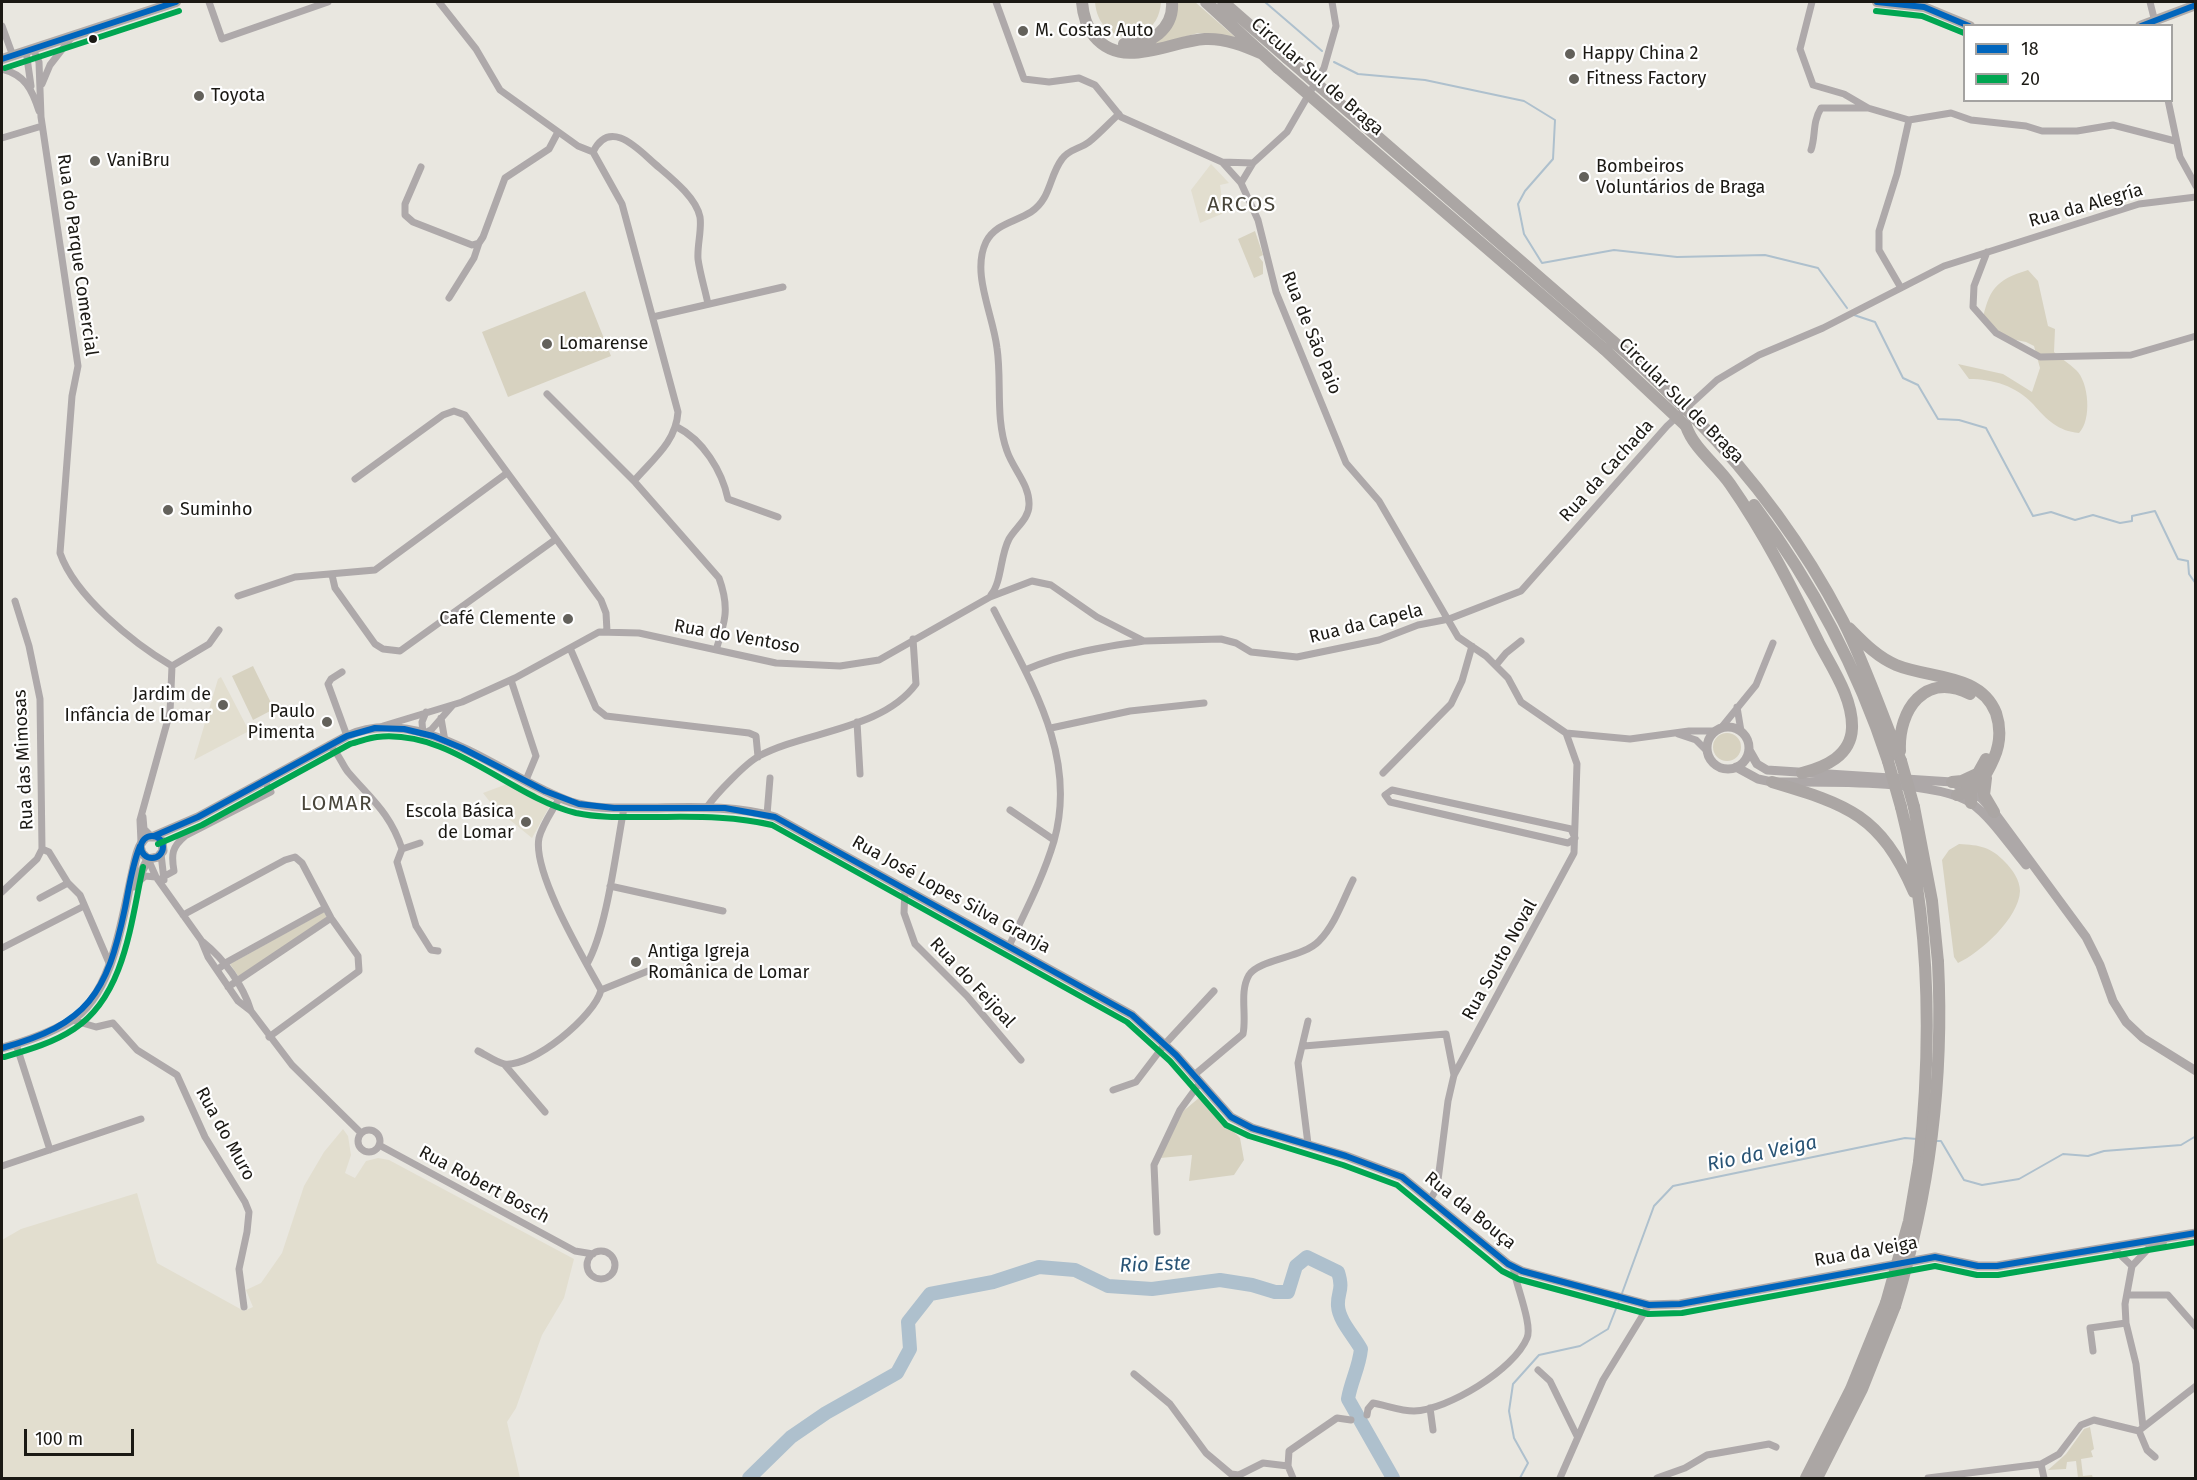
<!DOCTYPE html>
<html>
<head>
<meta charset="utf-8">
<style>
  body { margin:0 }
  #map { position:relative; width:2197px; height:1480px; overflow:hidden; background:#e9e7e0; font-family:"Fira Sans",sans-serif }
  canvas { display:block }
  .frame { position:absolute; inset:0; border:3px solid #1b1914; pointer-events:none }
  .legend { position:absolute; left:1963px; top:24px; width:210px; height:78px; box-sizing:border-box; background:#fff; border:2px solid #a4a3a1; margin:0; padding:8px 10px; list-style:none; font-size:18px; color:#1b1914 }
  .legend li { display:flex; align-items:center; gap:12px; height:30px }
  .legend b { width:30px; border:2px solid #a4a3a1 }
  .scale { position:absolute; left:24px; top:1429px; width:110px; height:27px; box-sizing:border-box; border:3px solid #1b1914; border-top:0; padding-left:8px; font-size:18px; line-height:21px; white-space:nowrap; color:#1b1914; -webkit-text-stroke:4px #fff; paint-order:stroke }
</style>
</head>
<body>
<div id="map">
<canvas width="2197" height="1480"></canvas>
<div class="frame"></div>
<ul class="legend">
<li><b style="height:8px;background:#0065bd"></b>18</li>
<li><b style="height:8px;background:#00a651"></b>20</li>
</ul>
<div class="scale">100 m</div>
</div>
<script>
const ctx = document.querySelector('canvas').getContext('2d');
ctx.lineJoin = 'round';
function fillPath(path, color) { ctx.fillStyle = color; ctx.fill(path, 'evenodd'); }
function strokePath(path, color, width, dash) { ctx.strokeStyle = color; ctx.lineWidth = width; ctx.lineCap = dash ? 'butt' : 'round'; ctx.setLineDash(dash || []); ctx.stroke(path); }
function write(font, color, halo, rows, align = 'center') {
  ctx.font = font + ' "Fira Sans",sans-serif'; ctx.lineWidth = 4.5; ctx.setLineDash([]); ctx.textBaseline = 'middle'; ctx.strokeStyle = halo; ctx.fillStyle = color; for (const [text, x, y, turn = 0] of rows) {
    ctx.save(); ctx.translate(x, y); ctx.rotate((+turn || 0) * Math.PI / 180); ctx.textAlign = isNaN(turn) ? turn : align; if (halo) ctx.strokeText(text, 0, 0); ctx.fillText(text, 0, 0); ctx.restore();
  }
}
const built = new Path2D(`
  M1211,164l18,19 -9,2 4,28 -24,10 -9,-33z
  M221,677l28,54 -55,29 24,-81z
  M515,781l38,19 -21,38 -38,-31 -11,-14z
  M343,1129l5,7 3,19 -6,18 10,5 11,-17 12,-3 11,2 185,99 -10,39 -22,37 -26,73 -9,14 13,56h-518v-238l19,-11 116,-36 20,70 87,48 9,-4 -7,-17 15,-7 21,-30 22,-67 20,-34z`);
const green = new Path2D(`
  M1095,2h66c-1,15 -7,23 -18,33 -25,7 -46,-6 -48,-33z
  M1178,2h17l40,35 -37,-4 -46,13c16,-13 24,-23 26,-44z
  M1255,231l8,24 -4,2 4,5v12l-9,4 -16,-39z
  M2028,270l10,11 10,45 7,3 -1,23c7,7 15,11 22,18 13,12 16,50 3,63 -21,-2 -32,-13 -46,-29 -17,-18 -40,-25 -64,-25l-11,-15 45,10 29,18 8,-24 -6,-22 -8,-4 -30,-6 -14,-14c7,-32 13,-42 46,-52z
  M585,291l26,65 -103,41 -26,-65z
  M253,666l21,43 -21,11 -21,-44z
  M1713 747a14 14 0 1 1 28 0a14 14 0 1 1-28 0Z
  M1959,844c21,1 32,3 46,18 7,7 15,18 15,29 -1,27 -40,62 -62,72l-4,-6 -12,-97 7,-10z
  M324,912l3,6 -88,59 -9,-13z
  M1200,1097l40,41 4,22 -10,15 -45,6 3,-26 -32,3 21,-45z
  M2090,1427l4,22 -3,2 2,6 -12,2 2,17 9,-1 1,3h-15l-2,-17 -9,1 -1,7 -18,1 18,-16 18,-25z`);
const stream = new Path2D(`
  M1265,2l57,49
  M1334,62l24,12 67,6 99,21 31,19 -2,39 -28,32 -7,13 6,30 18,29 72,-13 63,7 88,-2 53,13 29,40
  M1854,315l21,7 28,56 15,7 20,34 21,1 27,8 47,88 18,-4 24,8 18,-5 27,8 12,-2v-5l23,-5 23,48 10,2 1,13 7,10
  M1935,1141h6l23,39 18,5 37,-6 44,-25 25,2 16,-5 77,-6 15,-9
  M1621,1296l33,-90 19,-20 232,-48 12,1
  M1520,1478l8,-15 -14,-25 -5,-27 4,-27 26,-29 41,-9 28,-17 11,-28`);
const river = new Path2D(`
  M749,1478l42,-41 35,-24 71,-40 13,-24 -2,-27 22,-28 63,-12 46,-15 36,3 33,16 44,3 68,-9 32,5 23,7h13l8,-26 11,-9 31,15c6,19 -1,20 0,34 1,15 16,30 23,43 -2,19 -10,32 -13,50l45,79`);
const street = new Path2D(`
  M209,2l13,37 106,-37
  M439,2l37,47 24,41 78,56 15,6 29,52 56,208c-2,30 -25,47 -44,69
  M996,2l28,77 25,3 30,-4 16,7 26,32 101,45 19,21 17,37 18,72 70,171 33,38 79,136 28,19 22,22 13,24 45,31 64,6 59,-8h26
  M1812,2l-12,47 13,36 31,9 24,14 41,12 42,-7 20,7 55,6 16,5h35l36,-6 62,16
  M2150,2l6,24
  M2,26l11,30
  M33,49l6,13 2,55 37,249 -6,30 -12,157c15,43 73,90 112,113
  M26,51l5,35
  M2,69c23,6 30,20 37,42
  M42,84l8,-19 21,-27
  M2168,100l12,57 16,29
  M2,138l40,-12
  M1811,150c5,-15 1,-27 10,-42h47
  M593,152c17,-35 46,-2 62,12 15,13 41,33 45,53 2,13 -3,28 -2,42 2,15 7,30 10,45
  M1222,162l31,1
  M421,167l-16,37v11l8,7 59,23 7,-2 4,-6 22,-59 44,-29 9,-17
  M1241,183l12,-20 34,-31 37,-64 12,-42 -4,-24
  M1987,252l-13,34 -1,21 23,26 44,24 91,-2 65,-19
  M1901,288l-22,-38v-19l18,-57 12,-54
  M449,298l25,-40 5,-15
  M653,317l130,-30
  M547,394l87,87 85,97c11,30 6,44 -3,72
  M677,427c26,13 45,44 51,72l50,18
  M355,479l88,-64 11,-4 11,4 136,185 5,13 1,18
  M332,575l3,13 40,56 8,5 17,2 156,-112
  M991,595c11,-14 9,-39 18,-56 6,-11 20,-20 20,-34 1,-20 -16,-36 -22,-54 -12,-33 -5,-69 -10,-103 -4,-34 -26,-75 -11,-106 9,-18 29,-20 45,-30 20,-13 18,-36 31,-53 7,-10 18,-10 27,-17 10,-8 20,-19 30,-28
  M238,596l57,-19 80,-7 132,-97
  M994,610c37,73 84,146 60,231 -11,37 -29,71 -45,105
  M570,648l26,60 10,8 143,17 7,3 2,21
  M1496,665l10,-12 15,-12
  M172,666l37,-22 10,-14
  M1025,670c39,-17 77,-23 119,-29
  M342,672l-11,7 -3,5 19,52
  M511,680l25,76 -10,24
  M1737,707l4,24
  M426,712l-4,10 1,12 8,-4 21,-24
  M441,718l4,23
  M857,722l3,52
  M383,726l79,-24 53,-24 84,-46 40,1 137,30 64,3 39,-6 111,-63 42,-16 19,4 46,32 47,24 77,-2 15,4 15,9 46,5 82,-17 39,-15 31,-6 72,-28 146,-165 50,-46 42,-25 64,-27 121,-62 195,-62 57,-7
  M1051,728l79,-17 74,-8
  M1721,728l35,-43 17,-42
  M1678,734l18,6 11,11
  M329,745c10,8 12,18 19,27 24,28 42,41 54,77l18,-6
  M1383,773l68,-69 11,-23 10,-35
  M1392,790l179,39 4,9 -7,5 -178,-41 -5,-7z
  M560,797c-7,13 -18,28 -21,41 -7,34 45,121 62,152
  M707,807c9,-13 39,-44 52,-51 47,-25 123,-26 157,-72l-3,-45
  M1010,810l44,30
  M767,815l3,-37
  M143,817l1,12 7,7
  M141,842l-1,-22 30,-108 2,-46
  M42,849l7,3 19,31 12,12 30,70
  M402,849l-5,13 19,64 15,24 7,1
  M161,854l3,26
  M148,859l8,18 45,63 7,17 30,44 13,10 41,54 69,68
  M163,877l11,-6c-3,-17 -2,-24 11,-35l86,-44 -7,-12
  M137,883l8,-7 11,1
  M610,886l113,25
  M905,889l-1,24 11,31 52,52 54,64
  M2,892l35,-33 5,-10 -2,-150 -11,-53 -14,-45
  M40,898l28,-15
  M183,915l102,-55 10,-3 7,6 29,55 27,38 1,15 -90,66
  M203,942c21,17 40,43 48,69
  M2,948l82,-42
  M587,964c20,-35 29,-114 37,-156
  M217,970l10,-8 98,-54
  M228,987l103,-69
  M601,990l47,-19
  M72,1020l24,7 17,-4 24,27 40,25 28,62 40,65 4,10 -2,20 -8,37 5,38
  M1308,1021l-10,42 10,81
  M16,1044l34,106
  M1304,1046l142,-12 8,41
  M478,1051c8,4 18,11 26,13 28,4 91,-48 97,-74
  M504,1064l41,48
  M1193,1076l50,-42c4,-19 -4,-42 6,-59 10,-16 54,-17 70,-34 16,-16 24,-41 34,-61
  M1113,1090l23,-8 29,-38 49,-53
  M358 1141a11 11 0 1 1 22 0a11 11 0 1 1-22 0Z
  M379,1145l196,106 18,3
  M2,1166l139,-47
  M1430,1200l7,-12 11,-87 6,-26 120,-222 3,-89 -11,-31
  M1157,1232l-3,-67 26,-55 19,-26
  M2112,1247l20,19
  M587 1265a14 14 0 1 1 28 0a14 14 0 1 1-28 0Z
  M2127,1295h41l28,32
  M2093,1351l-3,-23 36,-5
  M1538,1370l12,11 27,55
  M1134,1374l36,30 36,49 25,21 8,1 24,-12 25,3
  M1430,1408l3,22
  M1367,1415l1,-6 5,-6c12,2 28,8 41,8 33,-1 100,-41 113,-73 6,-13 -12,-55 -14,-72
  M2143,1427l-7,-63 -10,-41 -1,-19 7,-38 16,-17 15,-6 2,-5
  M2141,1429l55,-43
  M2139,1431l8,19 8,7
  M2041,1464l3,14
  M1293,1478l-5,-12 1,-15 48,-33 14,2
  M1560,1478l43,-98 46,-75
  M1657,1478l28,-10 22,-13 62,-11 7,3
  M1928,1478l113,-14 18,-10 22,-29 13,-5 45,11`);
const secondary = new Path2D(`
  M1707 748a21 21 0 1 1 42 0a21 21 0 1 1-42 0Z
  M1749,750l8,14 10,6 185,12 29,16 13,14 92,125 14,28 13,36 13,21 17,16 53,33
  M1736,767l22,12 14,3c45,0 164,-3 199,21 21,15 38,42 55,62
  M154,836l44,-19 149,-81c75,-34 157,43 224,66 22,7 46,6 68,6 46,0 92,-4 136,9l357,198 44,40 55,62 21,11 94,28 56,21 106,87 14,7 127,34 31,-1 255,-47 43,9h19l199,-33
  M134,886l14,-27
  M2,1048c22,-6 48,-15 68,-27 43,-26 52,-102 62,-146 3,-12 5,-31 15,-38h10l5,4 1,10 -5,6 -10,2 -6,-6 -2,-7`);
const primary = new Path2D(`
  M1877,2l47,5 46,19
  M2140,26l56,-21
  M2,59l174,-57`);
const highway = new Path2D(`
  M1082,2c1,12 4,24 12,34 29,35 75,5 111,3 20,-1 40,7 58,15
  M1206,2l72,66
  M1223,2l64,56
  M1124,44c26,3 50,-16 48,-42
  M1360,139l244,210
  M1694,417c59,60 110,129 149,204 23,45 39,94 58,140
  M1686,426c8,23 30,38 44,58 35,50 62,104 89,159 13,25 34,55 33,85 -1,28 -27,39 -50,45
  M1754,505c59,79 103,162 134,256
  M1849,628c14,14 28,29 47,37 34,14 84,8 100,48 5,15 4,31 -2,45 -8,19 -17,33 -37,37
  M1900,751c-2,-41 25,-80 70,-57
  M1986,778l-2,17 10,17
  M1772,782c77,23 108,33 142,110
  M1952,782l10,-1 15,-7
  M1971,803v-17l15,-27
  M1901,807c30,116 31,236 18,355
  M1914,807l18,94 6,61
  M1806,1478l45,-89 35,-86
  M1817,1478l45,-89 33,-83`);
const highwayBridge = new Path2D(`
  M1287,58l351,305 56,54
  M1278,68l82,71
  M1604,349l82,77
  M1888,761l13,46
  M1901,761l13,46
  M1886,1303l23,-82 10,-59
  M1895,1306c35,-113 49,-226 43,-344`);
const bus1 = new Path2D(`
  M1877,2l47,5 45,19
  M2141,26l55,-21
  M2,59l174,-57
  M141 847a11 11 0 1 1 22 0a11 11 0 1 1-22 0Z
  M154,836l44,-19 149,-81 28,-8 29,1 29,7 29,12 83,43 34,13 35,4h111l50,9 357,198 44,40 55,62 21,11 94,28 56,21 106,87 14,7 127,34 31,-1 255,-47 43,9h19l199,-33
  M2,1048c86,-24 105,-54 123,-140 4,-20 7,-43 15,-62`);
const bus2 = new Path2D(`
  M1876,11l46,5 42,17
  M5,68l174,-57
  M158,844l44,-19 148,-81c9,-2 18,-6 27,-7 74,-8 131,59 199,76 24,5 49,4 73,4 41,0 82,-2 123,8l355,197 43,39 56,64 23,11 94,29 54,20 105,86 16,8 130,35 34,-1 253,-47 42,9h21l198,-33
  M4,1057c24,-7 49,-14 70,-28 51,-33 57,-108 69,-162`);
const markers = [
  [1023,31,6,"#63615b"],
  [93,39,5,"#1b1914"],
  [1570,54,6,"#63615b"],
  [1574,79,6,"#63615b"],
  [199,96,6,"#63615b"],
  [95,161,6,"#63615b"],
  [1584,177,6,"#63615b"],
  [547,344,6,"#63615b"],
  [168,510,6,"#63615b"],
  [568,619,6,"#63615b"],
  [223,705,6,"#63615b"],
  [327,722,6,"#63615b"],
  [526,822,6,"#63615b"],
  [636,962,6,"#63615b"]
];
const poiNames = [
  ["M. Costas Auto",1035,31],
  ["Happy China 2",1582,54],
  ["Fitness Factory",1586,79],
  ["Toyota",211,96],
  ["VaniBru",107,161],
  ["Bombeiros",1596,167],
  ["Voluntários de Braga",1596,188],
  ["Lomarense",559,344],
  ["Suminho",180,510],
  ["Café Clemente",556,619,"right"],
  ["Jardim de",211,695,"right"],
  ["Infância de Lomar",211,716,"right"],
  ["Paulo",315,712,"right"],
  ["Pimenta",315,733,"right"],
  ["Escola Básica",514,812,"right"],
  ["de Lomar",514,833,"right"],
  ["Antiga Igreja",648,952],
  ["Românica de Lomar",648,973]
];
const streetNames = [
  ["Circular Sul de Braga",1317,77,41],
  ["Rua da Alegría",2086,206,-16],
  ["Rua do Parque Comercial",77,255,82],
  ["Rua de São Paio",1311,333,68],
  ["Circular Sul de Braga",1681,401,45],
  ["Rua da Cachada",1607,471,-48],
  ["Rua da Capela",1366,624,-14],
  ["Rua do Ventoso",737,637,10],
  ["Rua das Mimosas",24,760,-93],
  ["Rua José Lopes Silva Granja",951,895,29],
  ["Rua Souto Noval",1500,960,-61],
  ["Rua do Feijoal",972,983,47],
  ["Rua do Muro",225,1134,61],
  ["Rua Robert Bosch",484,1185,28],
  ["Rua da Bouça",1470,1211,39],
  ["Rua da Veiga",1866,1252,-10]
];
const waterNames = [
  ["Rio da Veiga",1762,1154,-12],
  ["Rio Este",1155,1265,-2]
];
const quarterNames = [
  ["ARCOS",1242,205],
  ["LOMAR",337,804]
];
fillPath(built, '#e2decf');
fillPath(green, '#d7d2c0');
strokePath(stream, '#aec0cd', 2);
strokePath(river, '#aec0cd', 14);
strokePath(street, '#aea9aa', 7);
strokePath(secondary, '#ada8a8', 9);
strokePath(primary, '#b0aba9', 10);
strokePath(highway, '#aba6a4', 12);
strokePath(highwayBridge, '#aba6a4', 12);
strokePath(bus1, '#0065bd', 6);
strokePath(bus2, '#00a651', 6);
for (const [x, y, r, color] of markers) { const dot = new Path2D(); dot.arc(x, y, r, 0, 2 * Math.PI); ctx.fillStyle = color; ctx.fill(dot); strokePath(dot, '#fff', 2); }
write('18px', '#1b1914', '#fff', poiNames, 'left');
write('18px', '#1b1914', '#fff', streetNames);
write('italic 20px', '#295475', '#fff', waterNames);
ctx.letterSpacing = '1.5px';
write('21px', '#49463b', '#fff', quarterNames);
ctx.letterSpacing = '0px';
</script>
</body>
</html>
